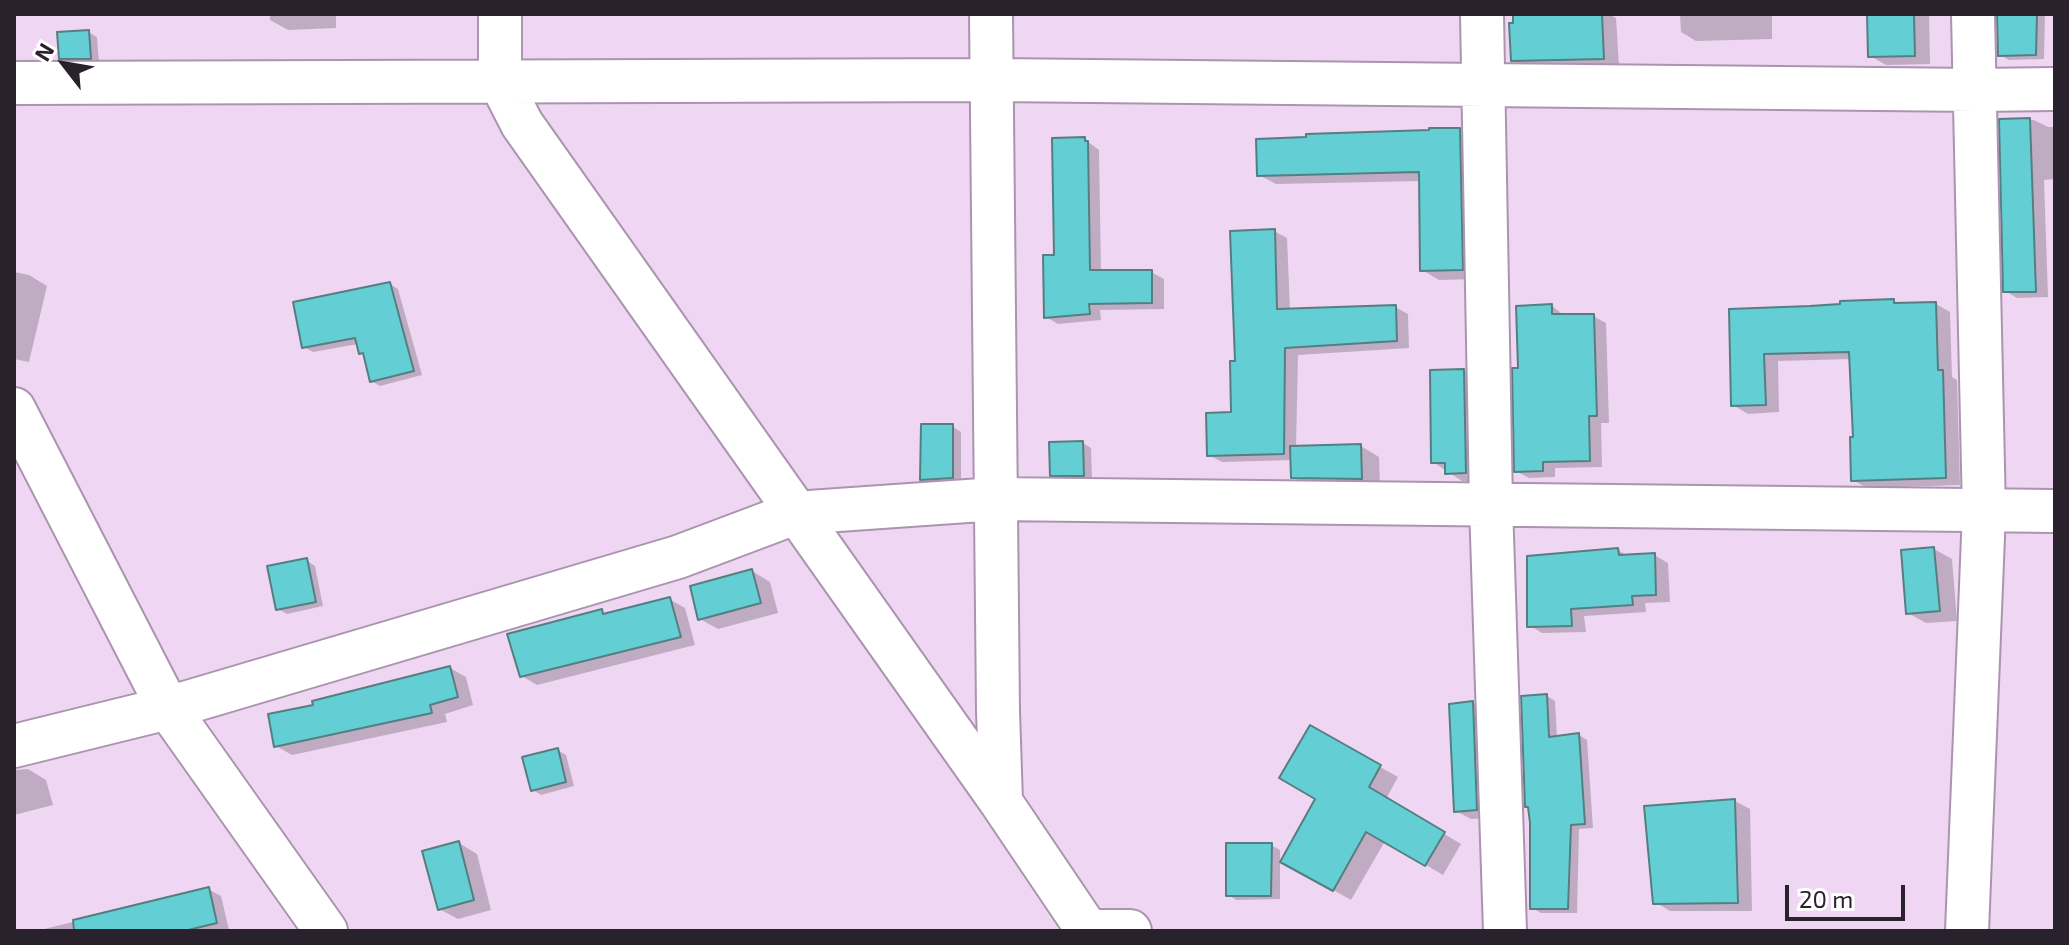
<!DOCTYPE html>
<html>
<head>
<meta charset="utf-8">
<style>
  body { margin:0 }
  #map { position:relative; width:2069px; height:945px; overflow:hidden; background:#efd7f3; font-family:"Exo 2",sans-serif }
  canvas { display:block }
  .frame { position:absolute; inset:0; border:16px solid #29212b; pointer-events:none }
  .north { position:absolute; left:24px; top:24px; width:80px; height:80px; -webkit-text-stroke:6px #fff; paint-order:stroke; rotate:301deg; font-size:22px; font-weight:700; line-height:32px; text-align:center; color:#29212b }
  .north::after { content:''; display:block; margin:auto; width:28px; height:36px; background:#29212b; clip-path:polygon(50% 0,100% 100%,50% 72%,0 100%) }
  .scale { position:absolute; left:1785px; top:885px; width:120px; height:36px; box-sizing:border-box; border:4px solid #29212b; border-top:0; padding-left:10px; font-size:24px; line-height:28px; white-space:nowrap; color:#29212b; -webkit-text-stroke:6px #fff; paint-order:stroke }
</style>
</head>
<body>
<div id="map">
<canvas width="2069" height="945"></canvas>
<div class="frame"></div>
<div class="north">N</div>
<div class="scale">20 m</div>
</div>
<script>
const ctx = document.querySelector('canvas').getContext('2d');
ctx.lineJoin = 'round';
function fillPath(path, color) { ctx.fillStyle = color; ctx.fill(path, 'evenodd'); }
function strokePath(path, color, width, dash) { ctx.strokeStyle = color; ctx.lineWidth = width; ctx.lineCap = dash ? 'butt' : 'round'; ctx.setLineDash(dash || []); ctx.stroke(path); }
const shadow = new Path2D(`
  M270,14h66v14l-48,2 -18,-10z
  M1515,14h94l7,4 3,48 -91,3 -15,-9z
  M1680,14h92v25l-76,2 -15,-9z
  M1869,14h60l1,50 -44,1 -16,-9z
  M1999,14h46l-1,45 -35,1 -9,-5z
  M88,32l9,5 2,26h-29l-9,-5z
  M2034,120l14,7h7v52l-11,1 4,117 -31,1 -12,-7 -4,-170z
  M1460,130l16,9 3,140 -40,1 -17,-10 -1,-89 -145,3 -17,-9z
  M1084,139l15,11 2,122h50l13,7v30l-64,1 1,10 -43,4 -12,-7 10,-60z
  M1274,231l13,7 3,72 105,-3 13,7 1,34 -111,7 -2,93 65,-2 18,11 1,31h-69l-18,-11v-17l-71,2 -13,-7 25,-41 3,-51z
  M14,272l15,3 18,11 -18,76 -15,-3z
  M390,284l8,5 24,86 -42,11 -9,-5 -5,-25 -6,-3 -2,-9 -45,8 -9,-5z
  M1893,301l7,4 36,-1 14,8 2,65 5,3 3,105 -93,3 -14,-8 2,-41 -3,-80 -74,2 1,51 -31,2 -15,-9 -2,-94z
  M1552,306l13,10h28l13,7 3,100h-8l1,44 -47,1v9l-26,1 -13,-7 4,-101z
  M1464,371l15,9 2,101h-19l-29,-19z
  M952,426l9,6v50l-31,2 -8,-5z
  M1083,443l8,5 1,32 -32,-1 -8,-5z
  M1934,549l18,10 5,62 -31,2 -18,-10z
  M1618,550l11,7 25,-2 14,8 2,39 -25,1 1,9 -62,4 2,16 -44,1 -13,-8z
  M306,560l9,6 8,40 -36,8 -9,-5z
  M752,571l18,11 8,31 -60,16 -18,-10z
  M669,599l16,9 10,37 -158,40 -15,-9 79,-65 7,4z
  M450,668l16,9 7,28 -28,9 2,8 -155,33 -16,-9 40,-40z
  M1547,696l8,5 2,37 22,-3 8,5 6,88 -14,1 -2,84h-36l-9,-5 -2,-100z
  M1473,703l15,9 3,106 -20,1 -15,-8z
  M1310,728l88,49 -12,22 75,45 -18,31 -58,-34 -34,59 -69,-39 36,-63z
  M557,750l9,5 8,31 -33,9 -8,-5z
  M28,769l18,11 7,25 -39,10v-45z
  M1735,801l15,8 2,102h-82l-15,-9z
  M459,843l18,11 14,56 -33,9 -19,-10z
  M1271,845l9,5v49l-44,1 -8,-6z
  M208,889l13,7 8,34 -193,1z`);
const building = new Path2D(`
  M1513,14h89l2,45 -93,2 -2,-38h4z
  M1867,14h47l1,42 -47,1z
  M1997,14h40l-1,41 -38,1z
  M89,30l2,29h-32l-2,-27z
  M2030,118l6,174h-33l-4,-173z
  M1429,128h31l3,142 -43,1 -1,-99 -162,4 -1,-37 50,-2v-3l123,-4z
  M1085,137v4h3l2,129h62v33l-63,1 1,10 -46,4 -1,-63h11l-2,-117z
  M1275,229l2,80 119,-4 1,36 -112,7 -1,106 -77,2 -1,-43 25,-1 -1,-51h5l-5,-130z
  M390,282l24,89 -44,11 -7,-29 -4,1 -4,-16 -53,10 -9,-46z
  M1894,299v4l42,-1 2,68h5l3,108 -95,3 -1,-44h3l-4,-85 -85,2 2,51 -35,1 -2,-97 81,-3 30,-2v-3z
  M1552,304v10h42l3,102h-8l1,45 -47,1v9l-29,1 -2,-104h6l-2,-62z
  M1464,369l2,104 -21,1v-11h-14l-1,-93z
  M921,424h32v54l-33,2z
  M1083,441l1,35h-34l-1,-34z
  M1361,444l1,35 -71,-1 -1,-32z
  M1934,547l6,64 -34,3 -5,-64z
  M1618,548l1,7 36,-2 1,42 -24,1 1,9 -62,4 1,17 -45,1v-71z
  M307,558l9,44 -40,8 -9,-44z
  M752,569l9,34 -63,17 -8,-34z
  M670,597l11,40 -161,40 -13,-43 95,-25 1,5z
  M450,666l8,31 -28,8 2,8 -158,34 -6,-33 45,-9 -1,-4z
  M1547,694l2,43 30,-4 6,91 -14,1 -3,84h-38v-86l-2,-16h-3l-4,-111z
  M1473,701l4,109 -23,2 -5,-108z
  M1310,725l71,40 -12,22 76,45 -20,34 -59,-34 -33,59 -53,-29 35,-63 -36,-21z
  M558,748l8,34 -35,9 -9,-34z
  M1735,799l3,104 -85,1 -9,-98z
  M459,841l15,59 -36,10 -16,-59z
  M1226,843h46l-1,53h-45z
  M209,887l8,36 -33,8h-110l-1,-11z`);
const minor = new Path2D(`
  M500,14v67l22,43 479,678
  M991,14l7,697 3,91 87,129
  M1482,14l9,491 14,426
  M14,83l979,-3 983,10 79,-1
  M14,409l154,299 158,223
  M14,746l154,-38 510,-151 117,-44 201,-14 1059,12
  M1084,931h46
  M1967,931l17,-419 -11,-498`);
fillPath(shadow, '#0003');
fillPath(building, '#63cfd4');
strokePath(building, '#567e80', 2);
strokePath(minor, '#aa94ae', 46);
strokePath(minor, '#fff', 42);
</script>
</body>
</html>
